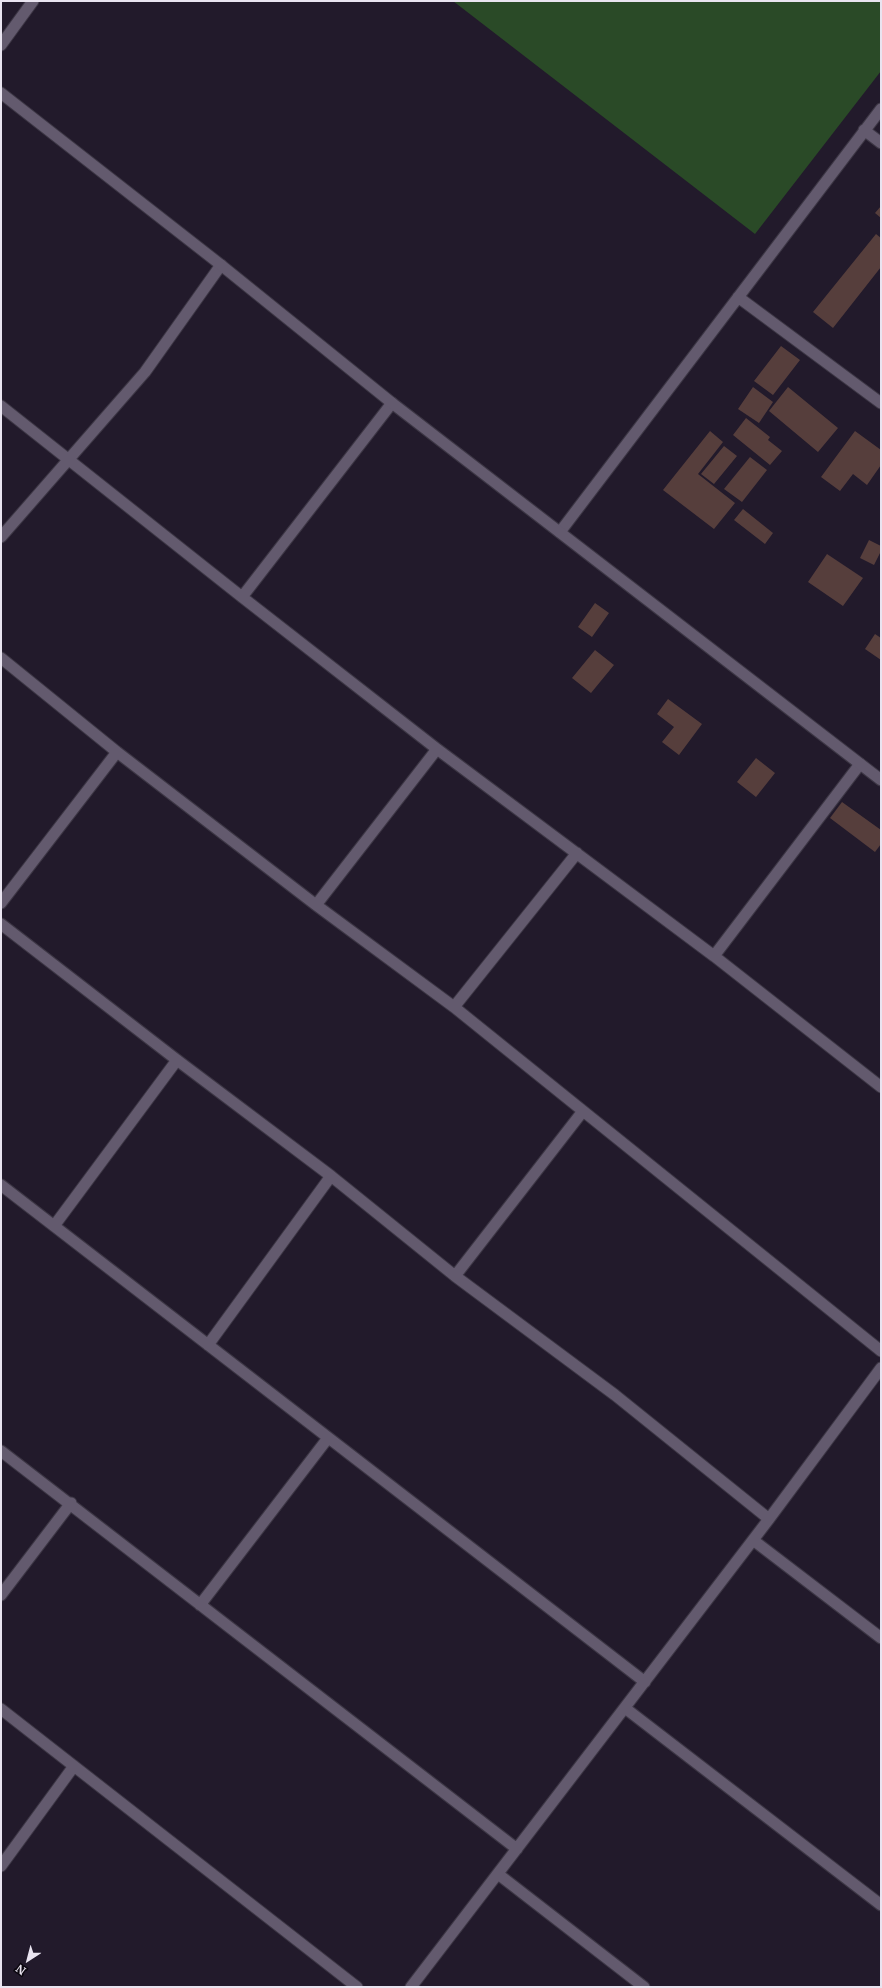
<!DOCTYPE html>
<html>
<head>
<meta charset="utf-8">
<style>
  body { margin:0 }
  #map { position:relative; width:882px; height:1988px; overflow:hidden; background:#221a2b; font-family:Merriweather,serif }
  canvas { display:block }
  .frame { position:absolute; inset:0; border:2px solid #e9e4f0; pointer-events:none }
  .north { position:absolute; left:8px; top:1940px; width:40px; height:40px; -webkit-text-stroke:3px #0a060e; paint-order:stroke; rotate:216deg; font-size:11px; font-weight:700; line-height:16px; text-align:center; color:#e9e4f0 }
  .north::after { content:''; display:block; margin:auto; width:14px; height:18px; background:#e9e4f0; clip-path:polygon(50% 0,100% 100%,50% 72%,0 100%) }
</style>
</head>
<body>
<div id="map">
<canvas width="882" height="1988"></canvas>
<div class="frame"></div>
<div class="north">N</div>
</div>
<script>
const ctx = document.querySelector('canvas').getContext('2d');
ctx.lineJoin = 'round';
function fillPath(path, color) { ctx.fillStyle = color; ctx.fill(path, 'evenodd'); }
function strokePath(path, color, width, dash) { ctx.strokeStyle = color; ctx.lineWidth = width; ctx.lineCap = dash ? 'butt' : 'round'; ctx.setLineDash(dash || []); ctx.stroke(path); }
const green = new Path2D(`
  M453,1h428v70l-126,163z`);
const building = new Path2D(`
  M881,206v12l-6,-5z
  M876,234l5,4v29l-48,61 -20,-16z
  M781,346l19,14 -27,35 -19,-14z
  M753,387l20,15 -14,21 -21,-14z
  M788,387l50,41 -20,24 -49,-41z
  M746,418l24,19 -2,3 14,11 -12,14 -37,-30z
  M710,431l13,11 -25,32 37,29 -21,26 -51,-39z
  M855,431l26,19v15l-14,20 -14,-11 -13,17 -19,-14z
  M724,446l13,10 -23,28 -13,-10z
  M750,457l17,13 -25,32 -18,-13z
  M743,509l30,24 -8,11 -31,-24z
  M869,540l12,6v5l-7,14 -14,-7z
  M827,554l36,24 -20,28 -35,-24z
  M595,603l14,10 -17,24 -14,-10z
  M875,634l6,4v22l-16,-11z
  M595,650l19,15 -23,28 -19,-15z
  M668,699l34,25 -23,31 -17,-13 12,-15 -17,-13z
  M756,758l19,15 -19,24 -19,-15z
  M842,802l39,28v14l-6,8 -45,-34z`);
const minor = new Path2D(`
  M1,45l32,-44
  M864,130l17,13
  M738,297l143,106
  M1,406l241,191 195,152 277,207 167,131
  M560,532l321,-423
  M1,537l144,-165 76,-107
  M242,597l150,-194
  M1,658l116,94 199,153 138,102 427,344
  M1,903l116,-151
  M316,905l121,-156
  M1,924l176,136 154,116 124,100 160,119 154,124
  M714,956l146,-192
  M454,1007l123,-154
  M1,1185l644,497
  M54,1226l123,-166
  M455,1276l128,-165
  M208,1345l123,-169
  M1,1451l516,398
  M753,1540l128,98
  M1,1595l70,-92
  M200,1605l128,-167
  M625,1708l256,197
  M1,1709l356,278
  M1,1866l73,-100
  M498,1874l146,113
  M411,1987l358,-468 112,-151`);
const tertiary = new Path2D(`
  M1,93l220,172 171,138 489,377`);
fillPath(green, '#2a4a27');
fillPath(building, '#563e3c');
strokePath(minor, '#3c3644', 13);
strokePath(tertiary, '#3c3644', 13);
strokePath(minor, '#635a6e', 11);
strokePath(tertiary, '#635a6e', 11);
</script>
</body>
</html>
